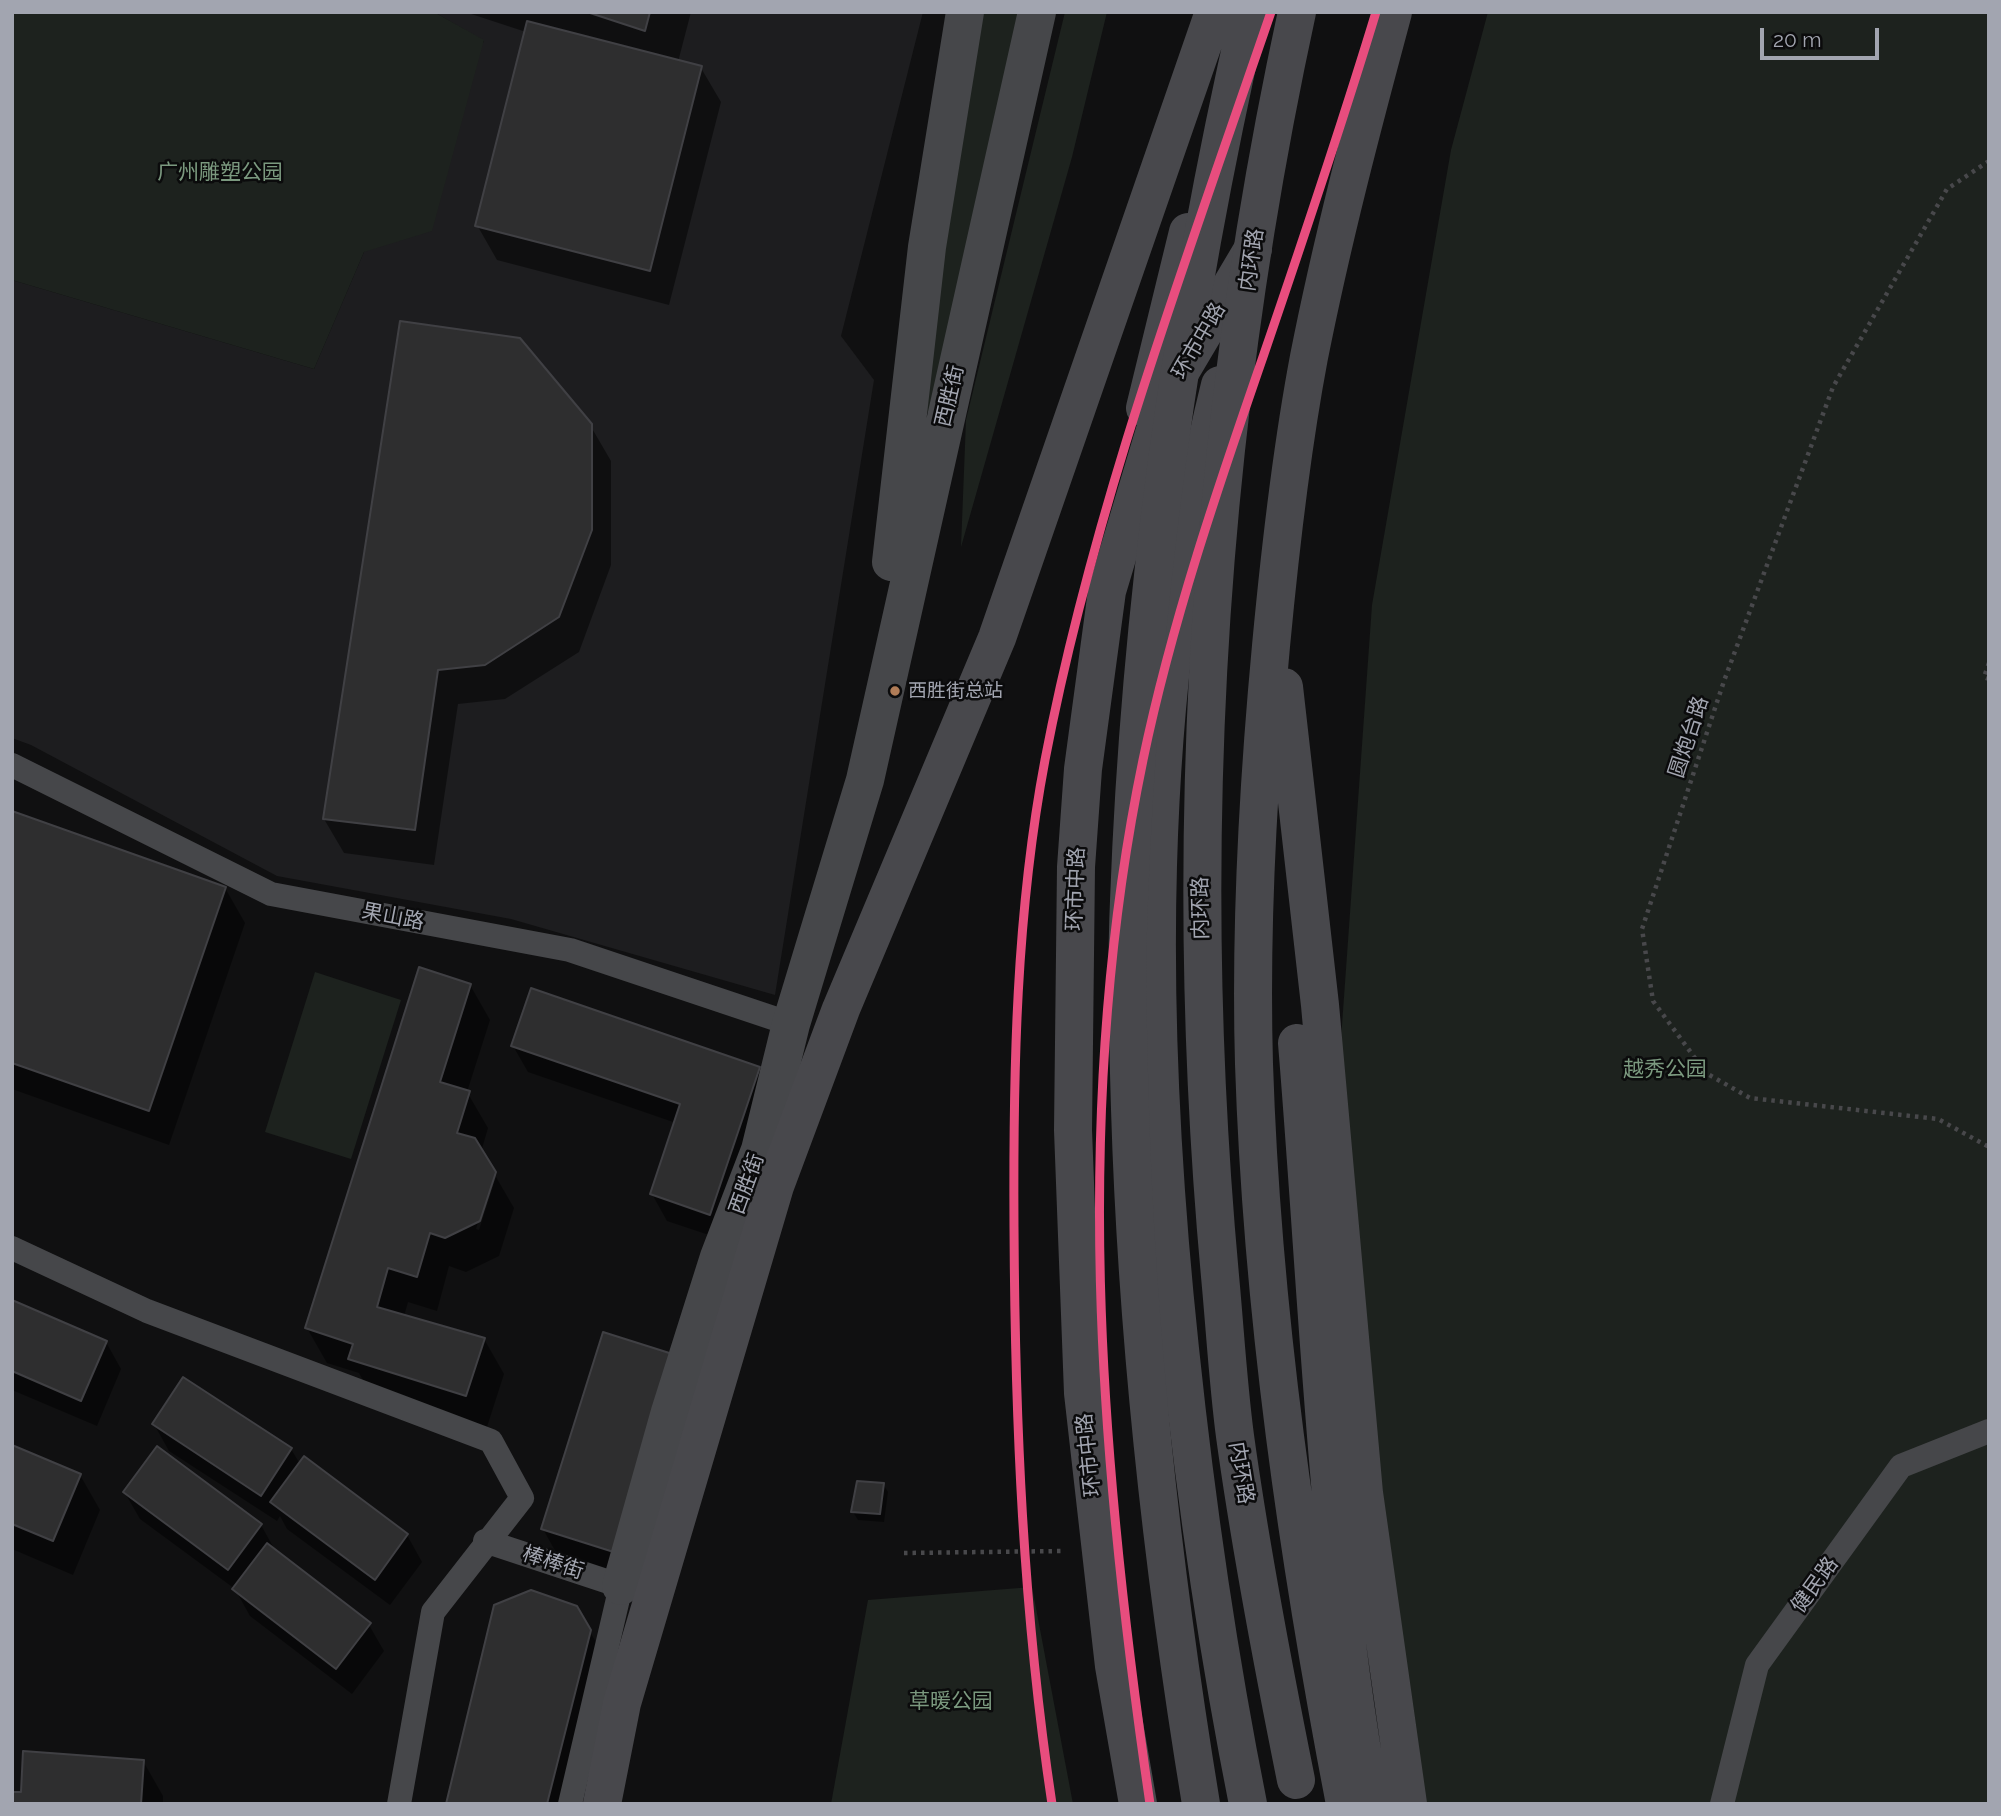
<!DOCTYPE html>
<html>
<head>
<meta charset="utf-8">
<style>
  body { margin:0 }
  #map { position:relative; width:2001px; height:1816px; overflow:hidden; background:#101011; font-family:Raleway,sans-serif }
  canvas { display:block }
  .frame { position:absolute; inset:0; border:14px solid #a2a5b0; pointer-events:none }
  .scale { position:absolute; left:1760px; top:28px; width:119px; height:32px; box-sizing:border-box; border:4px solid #a2a5b0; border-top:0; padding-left:9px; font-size:21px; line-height:24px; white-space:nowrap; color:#a2a5b0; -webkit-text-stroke:5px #0b0b0c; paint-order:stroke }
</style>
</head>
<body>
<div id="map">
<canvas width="2001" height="1816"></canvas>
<div class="frame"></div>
<div class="scale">20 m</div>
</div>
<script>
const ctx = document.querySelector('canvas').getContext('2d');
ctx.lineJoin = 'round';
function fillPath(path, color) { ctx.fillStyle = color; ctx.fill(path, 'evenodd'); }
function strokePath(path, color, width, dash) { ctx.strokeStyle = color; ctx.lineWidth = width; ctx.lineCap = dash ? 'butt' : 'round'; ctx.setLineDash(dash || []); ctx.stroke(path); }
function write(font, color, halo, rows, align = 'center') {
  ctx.font = font + ' Raleway,"Noto Sans SC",sans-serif'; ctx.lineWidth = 5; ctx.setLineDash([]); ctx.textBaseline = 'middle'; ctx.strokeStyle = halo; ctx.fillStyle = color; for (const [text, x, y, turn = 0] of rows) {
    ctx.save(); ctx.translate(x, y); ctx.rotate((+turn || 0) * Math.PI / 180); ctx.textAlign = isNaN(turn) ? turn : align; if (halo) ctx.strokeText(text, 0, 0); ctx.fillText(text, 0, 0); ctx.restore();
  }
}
const built = new Path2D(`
  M434,12h489l-82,324 33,44 -99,615 -264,-76 -234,-43 -246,-131 -19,-7v-458l302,89 50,-117 120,-211z`);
const green = new Path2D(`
  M12,12h422l50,28 -52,191 -68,21 -50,117 -302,-89z
  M978,12h50l-99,403 -8,-15z
  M1065,12h42l-35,145 -111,390 5,-127z
  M1488,12h501v1792h-575l-75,-737 33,-462 79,-455z
  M315,972l86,28 -50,159 -86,-27z
  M1032,1587l41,217h-242l37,-204z`);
const shadow = new Path2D(`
  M465,12h226l-13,50 23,6 20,34 -52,203 -172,-45 -20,-35 49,-193z
  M590,425l21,36v104l-32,87 -74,47 -47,5 -24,161 -90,-12 -20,-34z
  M12,813l213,75 20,35 -76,222 -157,-56z
  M470,985l20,35 -23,72 21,36 -7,24 13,20 -18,57 3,1 17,-53 18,31 -15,48 -33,16 -17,-6 -12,45 -29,-9 -4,14 80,23 20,35 -18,56 -116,-37 -11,-20 -32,-10 -20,-35z
  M513,1046l246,22 15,27 -50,145 -57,-19 -15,-27 24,-71 -148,-51z
  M12,1302l94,40 15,27 -24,57 -85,-36z
  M696,1385l-61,195 -77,-24 -15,-27z
  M154,1424l137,25 9,15 107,71 15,27 -32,43 -103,-76 -7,-13 -3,5 -108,-70z
  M12,1447l68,28 20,35 -27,65 -61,-26z
  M883,1484l5,8 -4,30 -26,-2 -5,-8z
  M125,1493l136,32 15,27 93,73 15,26 -32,43 -102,-78 -15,-27 -95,-70z
  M576,1608l34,58 -35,138h-127z
  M143,1761l20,35v8h-151l10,-10z`);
const building = new Path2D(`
  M587,12h63l-5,19z
  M527,21l175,45 -52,205 -175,-45z
  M400,321l120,17 72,86v106l-33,87 -74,48 -47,5 -23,160 -92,-11z
  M12,811l214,76 -77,224 -137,-48z
  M419,967l52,17 -31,98 30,9 -13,42 18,5 21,34 -16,49 -35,17 -15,-5 -13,44 -29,-9 -11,39 108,31 -19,58 -118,-37 5,-15 -48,-16z
  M531,988l229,79 -50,148 -60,-21 30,-90 -169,-58z
  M12,1300l95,41 -26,60 -69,-30z
  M603,1332l79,25 -62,197 -79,-25z
  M183,1377l109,71 -31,48 -109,-72z
  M12,1445l69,29 -28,67 -41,-17z
  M157,1446l105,78 -34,46 -105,-78z
  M304,1456l104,78 -33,46 -105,-78z
  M857,1481l27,2 -4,31 -29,-2z
  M267,1543l104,80 -35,46 -104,-80z
  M531,1590l46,16 14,24 -44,174h-101l48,-199z
  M23,1751l121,9 -3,44h-129v-12h9z`);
const path = new Path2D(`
  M1989,161l-42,28 -114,198 -109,294 -82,248 11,72 53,72 44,25 188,21 51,28
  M1989,663l-5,14 5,2
  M904,1553l160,-2`);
const service = new Path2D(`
  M12,765l259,129 299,56 221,74
  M12,1248l135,63 344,130 31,57 -89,114 -34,192
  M485,1541l136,45 -51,218
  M1722,1804l35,-139 144,-199 88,-35`);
const minor = new Path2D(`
  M891,562l36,-315 38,-235
  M621,1586l49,-174 49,-155 41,-107 31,-126 74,-244 172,-768`);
const trunk = new Path2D(`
  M1220,385c-78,315 -74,644 -40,964 16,153 38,305 68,455
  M1145,408l43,-176
  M1284,687l36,318 44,488 44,311
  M1297,1043c21,254 29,510 74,761
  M1138,1804l-24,-138 -31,-273 -10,-263 3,-263 7,-98 24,-178 49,-164 20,-48 77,-130
  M1345,1804c-47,-244 -83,-492 -91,-740 -4,-140 4,-279 17,-418 9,-96 20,-194 38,-289 23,-116 53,-230 84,-345`);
const trunkBridge = new Path2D(`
  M1296,1780c-23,-114 -45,-228 -61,-344 -7,-53 -10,-107 -15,-160 -39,-426 -14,-845 77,-1264
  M602,1804l20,-101 153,-517 66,-177 156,-371 217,-626
  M1201,1804c-38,-231 -64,-461 -71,-695 -2,-69 -4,-139 -1,-208 11,-300 53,-596 120,-889`);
const metro1 = new Path2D(`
  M1052,1804c-29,-192 -37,-384 -38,-577 -1,-156 2,-314 31,-467 49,-256 142,-502 226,-748
  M1150,1804c-51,-347 -79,-698 -7,-1044 29,-139 75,-273 121,-406 39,-114 77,-227 112,-342`);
const markers = [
  [895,691,6,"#b07c57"]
];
const busNames = [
  ["西胜街总站",908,691]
];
const parkNames = [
  ["广州雕塑公园",220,173],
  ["越秀公园",1665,1070],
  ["草暖公园",951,1702]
];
const streetNames = [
  ["内环路",1252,260,-82],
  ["环市中路",1199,341,-60],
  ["西胜街",950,396,-77],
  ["圆炮台路",1689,737,-72],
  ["环市中路",1076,889,-88],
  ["内环路",1201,908,-91],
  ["果山路",393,917,11],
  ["西胜街",747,1184,-70],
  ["环市中路",1089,1455,-96],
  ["内环路",1241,1473,81],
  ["棒棒街",553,1563,18],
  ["健民路",1815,1585,-54]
];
fillPath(built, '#1d1d1f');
fillPath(green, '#1d221e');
fillPath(shadow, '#0007');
fillPath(building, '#2e2e2f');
strokePath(building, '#404044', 2);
strokePath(path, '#48484b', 4.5, [3.5, 5]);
strokePath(service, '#46474a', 24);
strokePath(minor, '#46474a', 38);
strokePath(trunk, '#48484c', 38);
strokePath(trunkBridge, '#48484c', 38);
strokePath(metro1, '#e84d7e', 9);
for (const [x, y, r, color] of markers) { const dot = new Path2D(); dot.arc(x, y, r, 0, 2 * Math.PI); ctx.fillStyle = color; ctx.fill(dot); strokePath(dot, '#0b0b0c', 2.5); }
write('19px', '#a2a5b0', '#0b0b0c', busNames, 'left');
write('21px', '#7b997f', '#0b0b0c', parkNames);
write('21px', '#a2a5b0', '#0b0b0c', streetNames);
</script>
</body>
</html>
